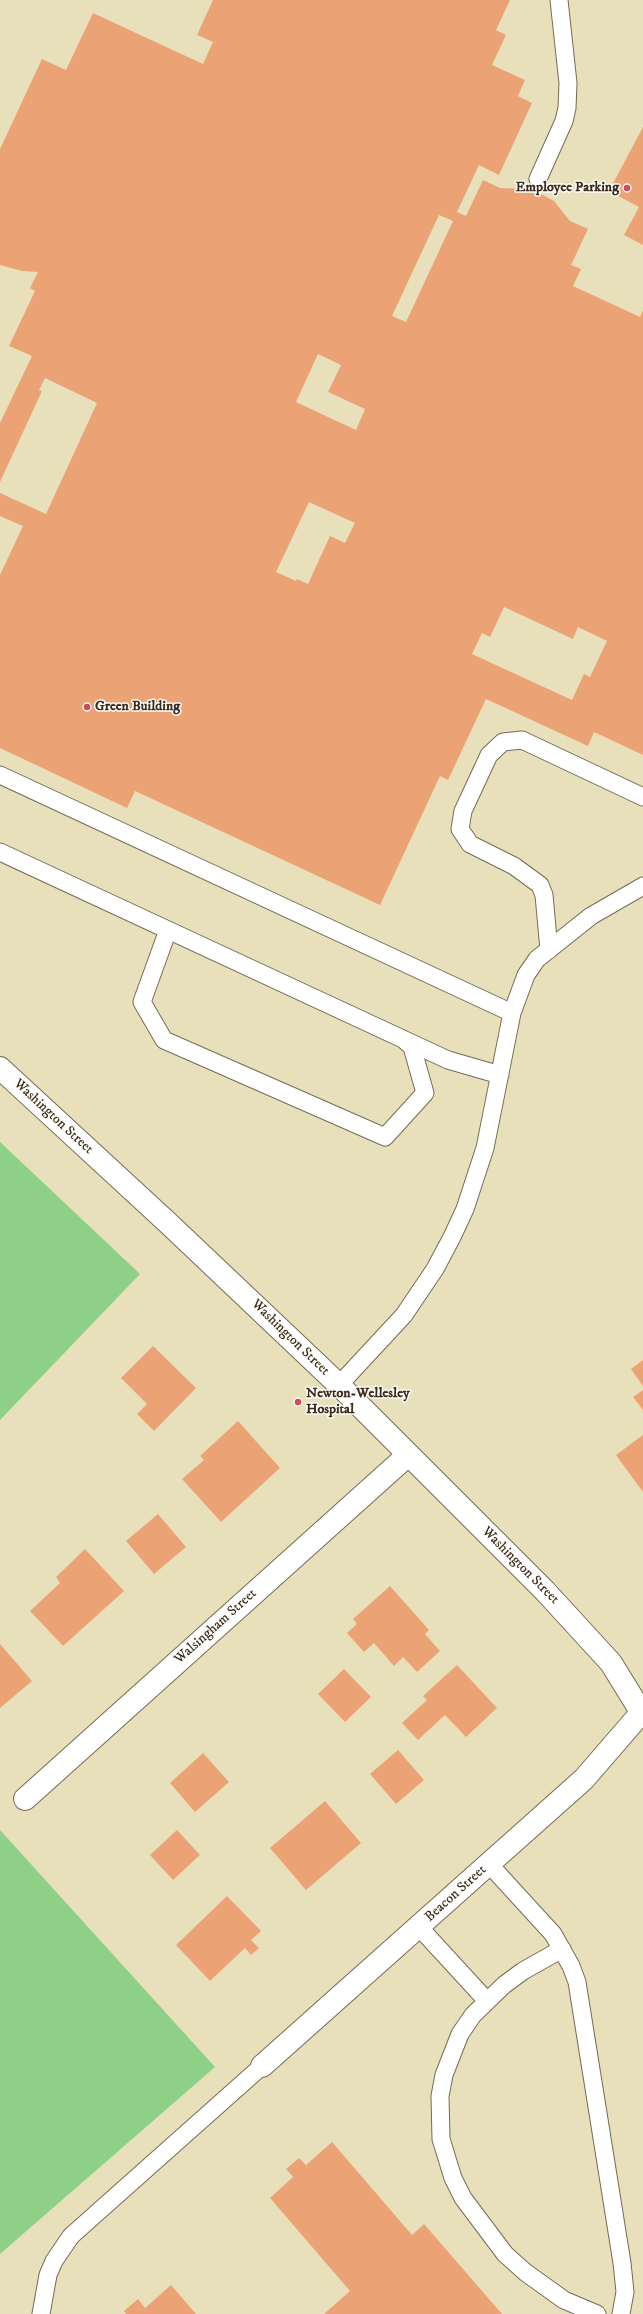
<!DOCTYPE html>
<html>
<head>
<meta charset="utf-8">
<style>
  body { margin:0 }
  canvas { display:block; background:#e8e0bb }
</style>
</head>
<body>
<canvas width="643" height="2314"></canvas>
<script>
const ctx = document.querySelector('canvas').getContext('2d');
ctx.lineJoin = 'round';
function paint(path, color) { ctx.fillStyle = color; ctx.fill(path, 'evenodd'); }
const poly = rows => new Path2D(rows.map(r => 'M' + r).join(''));
function strokePath(path, color, width, dash) { ctx.strokeStyle = color; ctx.lineWidth = width; ctx.lineCap = dash ? 'butt' : 'round'; ctx.setLineDash(dash || []); ctx.stroke(path); }
function drawText(font, color, halo, rows, align = 'center') {
  ctx.font = font + ' "IM FELL DW Pica",serif'; ctx.lineWidth = 3; ctx.setLineDash([]); ctx.textBaseline = 'middle'; ctx.strokeStyle = halo; ctx.fillStyle = color; for (const [text, x, y, turn = 0] of rows) {
    ctx.save(); ctx.translate(x, y); ctx.rotate((+turn || 0) * Math.PI / 180); ctx.textAlign = isNaN(turn) ? turn : align; if (halo) ctx.strokeText(text, 0, 0); ctx.fillText(text, 0, 0); ctx.restore();
  }
}
const green = poly([
  [0,1142,140,1274,0,1420],
  [0,1830,215,2067,0,2254]
]);
const building = poly([
  [213,0,510,0,496,30,506,35,492,65,525,80,518,96,532,103,499,175,479,165,457,212,466,216,483,180,500,188,527,189,541,194,554,201,570,221,588,229,571,265,581,269,573,286,640,317,643,310,643,755,594,732,588,746,486,699,448,780,440,776,380,905,135,791,127,808,0,748,0,575,23,526,0,516,0,493,46,514,97,403,45,378,39,390,42,391,0,482,0,423,32,356,9,346,35,291,30,288,38,272,22,271,0,265,0,149,42,59,66,70,93,13,203,64,213,42,197,35],
  [439,215,453,221,406,322,392,316],
  [318,354,341,365,328,392,365,409,356,430,296,402],
  [309,502,355,523,345,543,330,536,308,584,297,579,296,581,276,572],
  [504,607,573,639,578,627,607,641,590,677,584,674,572,700,472,654,482,633,490,637],
  [643,127,643,245,624,235,639,207,609,191],
  [153,1346,196,1388,154,1431,137,1414,147,1404,121,1378],
  [643,1360,643,1386,631,1369],
  [643,1390,643,1410,633,1397],
  [238,1421,280,1468,221,1522,182,1479,204,1460,200,1456],
  [643,1435,643,1492,616,1455],
  [158,1514,186,1547,154,1574,126,1541],
  [85,1549,124,1591,63,1646,30,1611,60,1583,56,1577],
  [390,1586,429,1630,425,1634,440,1651,417,1672,403,1657,394,1666,374,1643,364,1652,347,1633,357,1624,353,1619],
  [0,1644,32,1681,0,1708],
  [457,1665,497,1708,466,1737,445,1715,418,1740,402,1723,427,1700,423,1696],
  [344,1669,371,1697,345,1722,318,1694],
  [398,1750,424,1780,396,1804,370,1774],
  [203,1753,229,1782,195,1812,170,1783],
  [325,1801,361,1843,306,1890,270,1848],
  [177,1830,200,1855,173,1880,150,1855],
  [227,1896,261,1931,251,1940,259,1948,251,1955,245,1948,210,1981,176,1945],
  [332,2142,412,2235,424,2224,502,2314,324,2314,350,2291,270,2198,293,2177,286,2169,299,2158,306,2165],
  [171,2285,196,2314,126,2314,124,2311,138,2299,145,2308]
]);
const service = poly([
  [538,179,564,121,567,108,568,83,559,0],
  [0,775,512,1013],
  [0,852,448,1060,500,1075],
  [168,930,142,1002,164,1040,385,1137,425,1093,412,1047,403,1039],
  [549,950,544,895,540,885,514,866,470,844,460,829,463,811,489,755,503,742,522,740,643,797],
  [339,1385,404,1315,435,1269,452,1237,465,1209,485,1148,512,1013,526,975,537,959,591,916,643,886],
  [489,1864,553,1934,571,1966,577,1982,622,2263,625,2292,621,2314],
  [419,1927,487,2001],
  [562,1949,523,1971,504,1985,473,2015,460,2034,444,2075,440,2096,441,2139,453,2178,463,2198,505,2254,525,2272,564,2300,597,2314],
  [41,2314,48,2275,54,2261,71,2236,262,2066]
]);
const minor = poly([
  [25,1799,408,1455],
  [262,2066,584,1779,641,1713]
]);
const primary = poly([
  [0,1068,167,1222,339,1385,545,1591,611,1663,643,1715]
]);
const markers = [
  [627,188,4,"#d1495b"],
  [87,707,4,"#d1495b"],
  [298,1402,4,"#d1495b"]
];
const poiNames = [
  ["Employee Parking",619,188,"right"],
  ["Green Building",95,707],
  ["Newton-Wellesley",306,1394],
  ["Hospital",306,1410]
];
const streetNames = [
  ["Washington Street",53,1117,43],
  ["Washington Street",290,1338,44],
  ["Washington Street",520,1566,45],
  ["Walsingham Street",216,1627,-42],
  ["Beacon Street",456,1894,-42]
];
paint(green, '#8fd088');
paint(building, '#eba376');
strokePath(service, '#786a55', 19);
strokePath(minor, '#786a55', 24);
strokePath(primary, '#786a55', 24);
strokePath(service, '#fff', 17);
strokePath(minor, '#fff', 22);
strokePath(primary, '#fff', 22);
for (const [x, y, r, color] of markers) { const dot = new Path2D(); dot.arc(x, y, r, 0, 2 * Math.PI); ctx.fillStyle = color; ctx.fill(dot); strokePath(dot, '#fdfcf7', 1.5); }
drawText('bold 14px', '#3b2a1e', '#fdfcf7', poiNames, 'left');
drawText('14px', '#3b2a1e', '#fdfcf7', streetNames);
</script>
</body>
</html>
